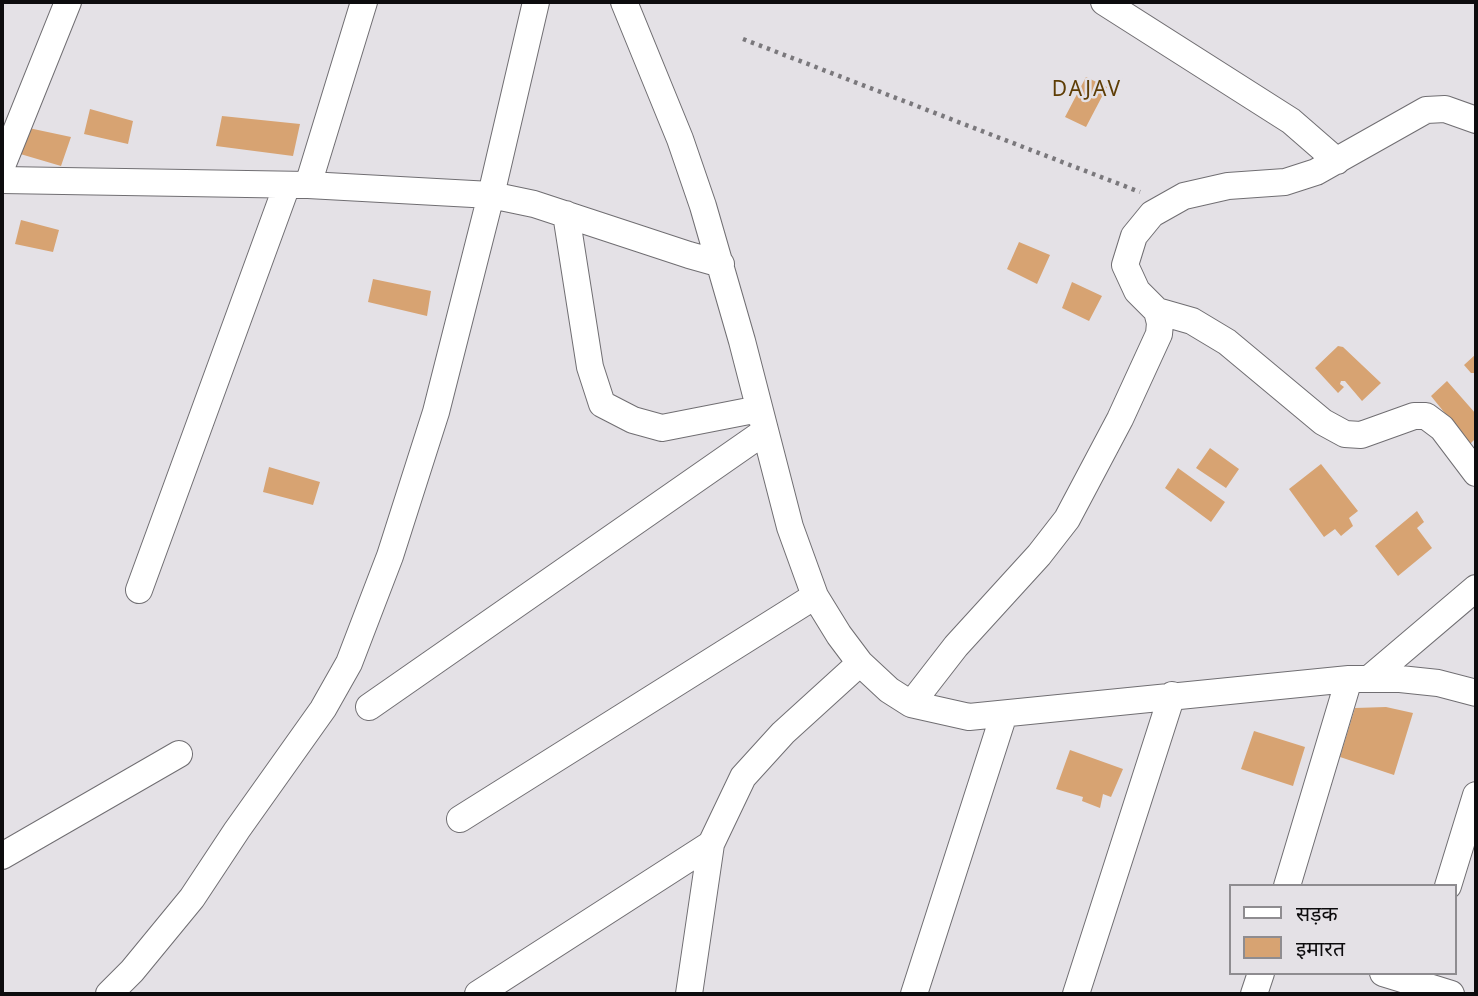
<!DOCTYPE html>
<html>
<head>
<meta charset="utf-8">
<style>
  body { margin:0 }
  #map { position:relative; width:1478px; height:996px; overflow:hidden; background:#e4e1e6; font-family:"Noto Sans","Noto Sans Devanagari",sans-serif }
  canvas { display:block }
  .frame { position:absolute; inset:0; border:4px solid #0d0c0e; pointer-events:none }
  .legend { position:absolute; left:1229px; top:884px; width:228px; height:91px; box-sizing:border-box; background:#e4e1e6; border:2px solid #8e8c90; margin:0; padding:9px 12px; list-style:none; font-size:21px; color:#0d0c0e }
  .legend li { display:flex; align-items:center; gap:14px; height:35px }
  .legend b { width:35px; border:2px solid #8e8c90 }
</style>
</head>
<body>
<div id="map">
<canvas width="1478" height="996"></canvas>
<div class="frame"></div>
<ul class="legend">
<li><b style="height:9px;background:#fff"></b>सड़क</li>
<li><b style="height:19px;background:#d7a372"></b>इमारत</li>
</ul>
</div>
<script>
const ctx = document.querySelector('canvas').getContext('2d');
ctx.lineJoin = 'round';
function paint(path, color) { ctx.fillStyle = color; ctx.fill(path, 'evenodd'); }
const poly = rows => new Path2D(rows.map(r => 'M' + r).join(''));
function strokePath(path, color, width, dash) { ctx.strokeStyle = color; ctx.lineWidth = width; ctx.lineCap = dash ? 'butt' : 'round'; ctx.setLineDash(dash || []); ctx.stroke(path); }
function drawText(font, color, halo, rows, align = 'center') {
  ctx.font = font + ' "Noto Sans",sans-serif'; ctx.lineWidth = 5; ctx.setLineDash([]); ctx.textBaseline = 'middle'; ctx.strokeStyle = halo; ctx.fillStyle = color; for (const [text, x, y, turn = 0] of rows) {
    ctx.save(); ctx.translate(x, y); ctx.rotate((+turn || 0) * Math.PI / 180); ctx.textAlign = isNaN(turn) ? turn : align; if (halo) ctx.strokeText(text, 0, 0); ctx.fillText(text, 0, 0); ctx.restore();
  }
}
const building = poly([
  [1086,77,1107,87,1086,127,1065,117],
  [90,109,133,121,128,144,84,134],
  [222,116,300,124,293,156,216,146],
  [24,127,71,137,61,166,17,153],
  [21,220,59,230,53,252,15,244],
  [1019,242,1050,255,1037,284,1007,269],
  [373,279,431,291,427,316,368,302],
  [1072,282,1102,296,1089,321,1062,308],
  [1338,346,1343,347,1381,383,1362,401,1345,381,1341,381,1340,384,1344,387,1338,393,1315,368],
  [1476,354,1476,373,1471,373,1464,365],
  [1447,381,1476,414,1476,438,1470,444,1431,396],
  [1210,448,1239,469,1226,488,1196,468],
  [1321,464,1358,511,1349,518,1353,526,1341,536,1335,529,1324,537,1289,489],
  [269,467,320,482,313,505,263,492],
  [1178,468,1225,502,1211,522,1165,488],
  [1417,511,1424,522,1417,528,1432,548,1398,576,1375,546],
  [1386,707,1413,713,1394,775,1340,757,1355,708],
  [1254,731,1305,747,1293,786,1241,769],
  [1070,750,1123,769,1111,797,1103,794,1100,808,1082,801,1083,797,1056,789]
]);
const path = poly([
  [743,39,1140,192]
]);
const street = poly([
  [624,2,680,139,703,206,742,341,790,527,815,596,839,635,860,663,889,690,911,704,969,717,1349,679,1400,679,1438,683,1476,693],
  [1104,2,1291,121,1337,161],
  [2,166,68,2],
  [2,180,308,185,491,195,534,204,689,255,721,264],
  [308,185,364,2],
  [566,214,590,367,602,404,633,420,662,428,759,409],
  [1157,311,1192,321,1227,342,1323,422,1345,434,1361,435,1414,416,1426,416,1442,428,1476,473],
  [139,590,287,185],
  [1370,678,1476,588],
  [911,704,956,646,1039,555,1067,519,1120,419,1159,334,1160,323,1157,311,1137,291,1125,265,1134,236,1152,214,1184,196,1228,186,1285,182,1316,172,1426,110,1445,109,1476,120],
  [369,707,764,432],
  [460,819,815,596],
  [2,856,179,754],
  [1287,886,1349,679],
  [1448,886,1476,795],
  [1383,973,1451,994],
  [109,994,132,971,192,898,237,830,323,709,349,663,390,556,436,412,491,195,536,2],
  [478,994,711,844],
  [689,994,711,844,743,777,783,733,860,663],
  [914,994,1004,714],
  [1076,994,1172,695],
  [1254,994,1261,973]
]);
const quarterNames = [
  ["DAJAV",1087,90]
];
paint(building, '#d7a372');
strokePath(street, '#706e72', 28);
strokePath(path, '#7a787c', 4.5, [3.5, 5]);
strokePath(street, '#fff', 26);
ctx.letterSpacing = '2px';
drawText('21px', '#5e3d05', '#e4e1e6', quarterNames);
ctx.letterSpacing = '0px';
</script>
</body>
</html>
